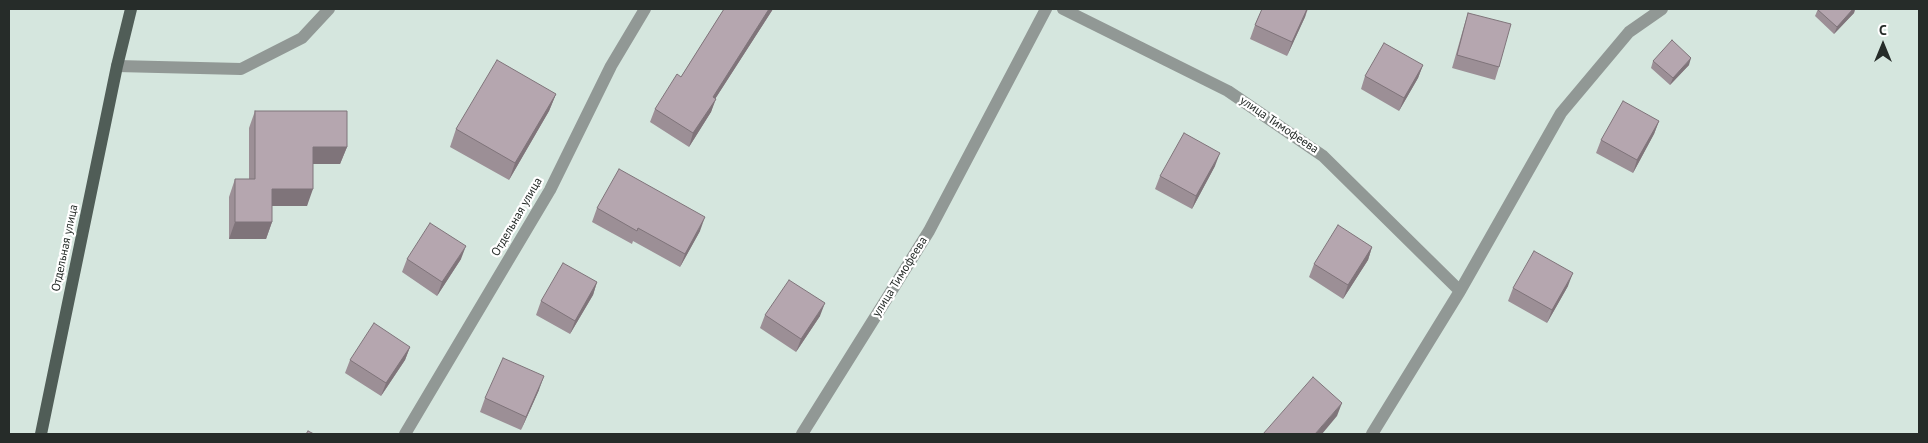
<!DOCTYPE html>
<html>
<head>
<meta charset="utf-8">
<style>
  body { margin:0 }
  #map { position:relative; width:1928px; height:443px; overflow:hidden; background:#d5e6de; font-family:"PT Sans",sans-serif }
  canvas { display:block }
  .frame { position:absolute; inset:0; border:10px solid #262c29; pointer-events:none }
  .north { position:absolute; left:1858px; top:20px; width:50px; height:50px; -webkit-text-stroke:4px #fff; paint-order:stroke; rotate:0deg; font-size:14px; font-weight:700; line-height:20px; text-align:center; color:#262c29 }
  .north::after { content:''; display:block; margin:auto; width:18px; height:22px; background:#262c29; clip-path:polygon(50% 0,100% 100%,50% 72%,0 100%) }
</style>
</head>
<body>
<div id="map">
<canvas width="1928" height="443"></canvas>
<div class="frame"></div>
<div class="north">С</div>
</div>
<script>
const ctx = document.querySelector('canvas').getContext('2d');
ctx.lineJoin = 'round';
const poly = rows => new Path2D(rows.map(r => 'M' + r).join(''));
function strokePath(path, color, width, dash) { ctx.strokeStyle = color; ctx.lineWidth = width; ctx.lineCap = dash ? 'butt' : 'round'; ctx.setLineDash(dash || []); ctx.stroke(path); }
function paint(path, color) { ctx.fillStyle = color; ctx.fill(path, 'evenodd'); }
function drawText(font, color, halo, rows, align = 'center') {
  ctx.font = font + ' "PT Sans",sans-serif'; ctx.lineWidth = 4.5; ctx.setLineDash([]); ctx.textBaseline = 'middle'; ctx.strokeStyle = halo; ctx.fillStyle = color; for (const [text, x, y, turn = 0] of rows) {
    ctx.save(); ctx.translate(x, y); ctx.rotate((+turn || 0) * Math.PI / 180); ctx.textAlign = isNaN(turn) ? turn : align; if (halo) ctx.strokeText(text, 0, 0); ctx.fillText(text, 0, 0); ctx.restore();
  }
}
const minor = poly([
  [1063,9,1228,91,1323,156,1460,291,1372,434],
  [117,66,241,69,302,38,329,9],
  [1460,291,1561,113,1629,32,1662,9],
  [405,434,550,190,611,66,645,9],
  [802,434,929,231,1046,9]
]);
const primary = poly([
  [41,434,117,66,131,9]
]);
const wall = poly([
  [724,9,773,9,715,99,711,112,689,147,650,122,655,109,681,77],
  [1262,9,1308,9,1305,17,1287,56,1250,39,1255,25],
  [1818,9,1855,9,1854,13,1834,34,1815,16],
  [1468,13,1499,67,1495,80,1452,68,1464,26],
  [1653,61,1689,65,1670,85,1651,68],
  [1423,65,1418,78,1399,111,1361,89,1365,76],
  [556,94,549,111,509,180,450,147,456,129],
  [255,111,347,147,340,164,313,164,307,206,272,206,272,222,266,239,229,239,229,197,235,179,249,179,249,128],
  [1659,121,1654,134,1633,173,1596,153,1601,140],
  [1215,166,1192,209,1155,189,1160,176],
  [597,208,700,231,680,267,633,241,632,244,592,222],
  [1372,247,1368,260,1343,299,1309,277,1314,264],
  [407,259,461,259,437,296,402,272],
  [597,282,593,295,570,334,536,315,541,301],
  [1568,286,1547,323,1508,301,1513,288],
  [765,315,820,316,796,352,760,328],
  [410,347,405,360,381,396,345,373,350,360],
  [539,390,521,430,480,412,485,398]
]);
const shadedWall = poly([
  [769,9,773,9,708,110,713,97],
  [1307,9,1305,17,1287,56,1292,42],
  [1853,9,1855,9,1854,13,1834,34,1837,27],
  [1691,58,1689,65,1670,85,1673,78],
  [1423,65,1418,78,1399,111,1404,98],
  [556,94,549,111,509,180,515,163],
  [716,99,711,112,689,147,693,133],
  [1659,121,1654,134,1633,173,1637,160],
  [313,147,347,147,340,164,306,164],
  [1220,153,1215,166,1192,209,1196,196],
  [272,189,313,189,307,206,266,206],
  [705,217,700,231,680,267,685,254],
  [235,222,272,222,266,239,229,239],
  [466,246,461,259,437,296,442,282],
  [1372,247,1368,260,1343,299,1348,285],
  [1573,273,1568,286,1547,323,1552,310],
  [597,282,593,295,570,334,575,321],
  [825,303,820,316,796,352,801,339],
  [410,347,405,360,381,396,386,383],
  [544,376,539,390,521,430,526,417],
  [1342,403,1337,416,1322,434,1315,434]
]);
const building = poly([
  [724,9,769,9,713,97,716,99,693,133,655,109,677,74,681,77,724,9],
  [1262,9,1307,9,1292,42,1255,25,1262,9],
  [1817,9,1853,9,1837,27,1817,9],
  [1468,13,1511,24,1499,67,1457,55,1468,13],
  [1672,40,1691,58,1673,78,1653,61,1672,40],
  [1384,43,1423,65,1404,98,1365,76,1384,43],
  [497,60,556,94,515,163,456,129,497,60],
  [1623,101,1659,121,1637,160,1601,140,1623,101],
  [255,111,347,111,347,147,313,147,313,189,272,189,272,222,235,222,235,179,255,179,255,111],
  [1184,133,1220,153,1196,196,1160,176,1184,133],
  [619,169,705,217,685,254,638,228,637,231,597,208,619,169],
  [430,223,466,246,442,282,407,259,430,223],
  [1338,225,1372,247,1348,285,1314,264,1338,225],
  [1534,251,1573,273,1552,310,1513,288,1534,251],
  [563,263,597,282,575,321,541,301,563,263],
  [789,280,825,303,801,339,765,315,789,280],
  [374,323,410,347,386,383,350,360,374,323],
  [503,358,544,376,526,417,485,398,503,358],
  [1313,377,1342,403,1315,434,1263,434,1313,377],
  [308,431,314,434,306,434,308,431]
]);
const streetNames = [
  ["улица Тимофеева",1279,125,34],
  ["Отдельная улица",517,217,-60],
  ["Отдельная улица",65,248,-78],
  ["улица Тимофеева",900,277,-58]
];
strokePath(minor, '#919895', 12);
strokePath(primary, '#505d57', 12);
paint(wall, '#9c8f96');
paint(shadedWall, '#7f747a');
paint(building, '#b5a6af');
strokePath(building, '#7f747a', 1);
drawText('12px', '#262c29', '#fff', streetNames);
</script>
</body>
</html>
